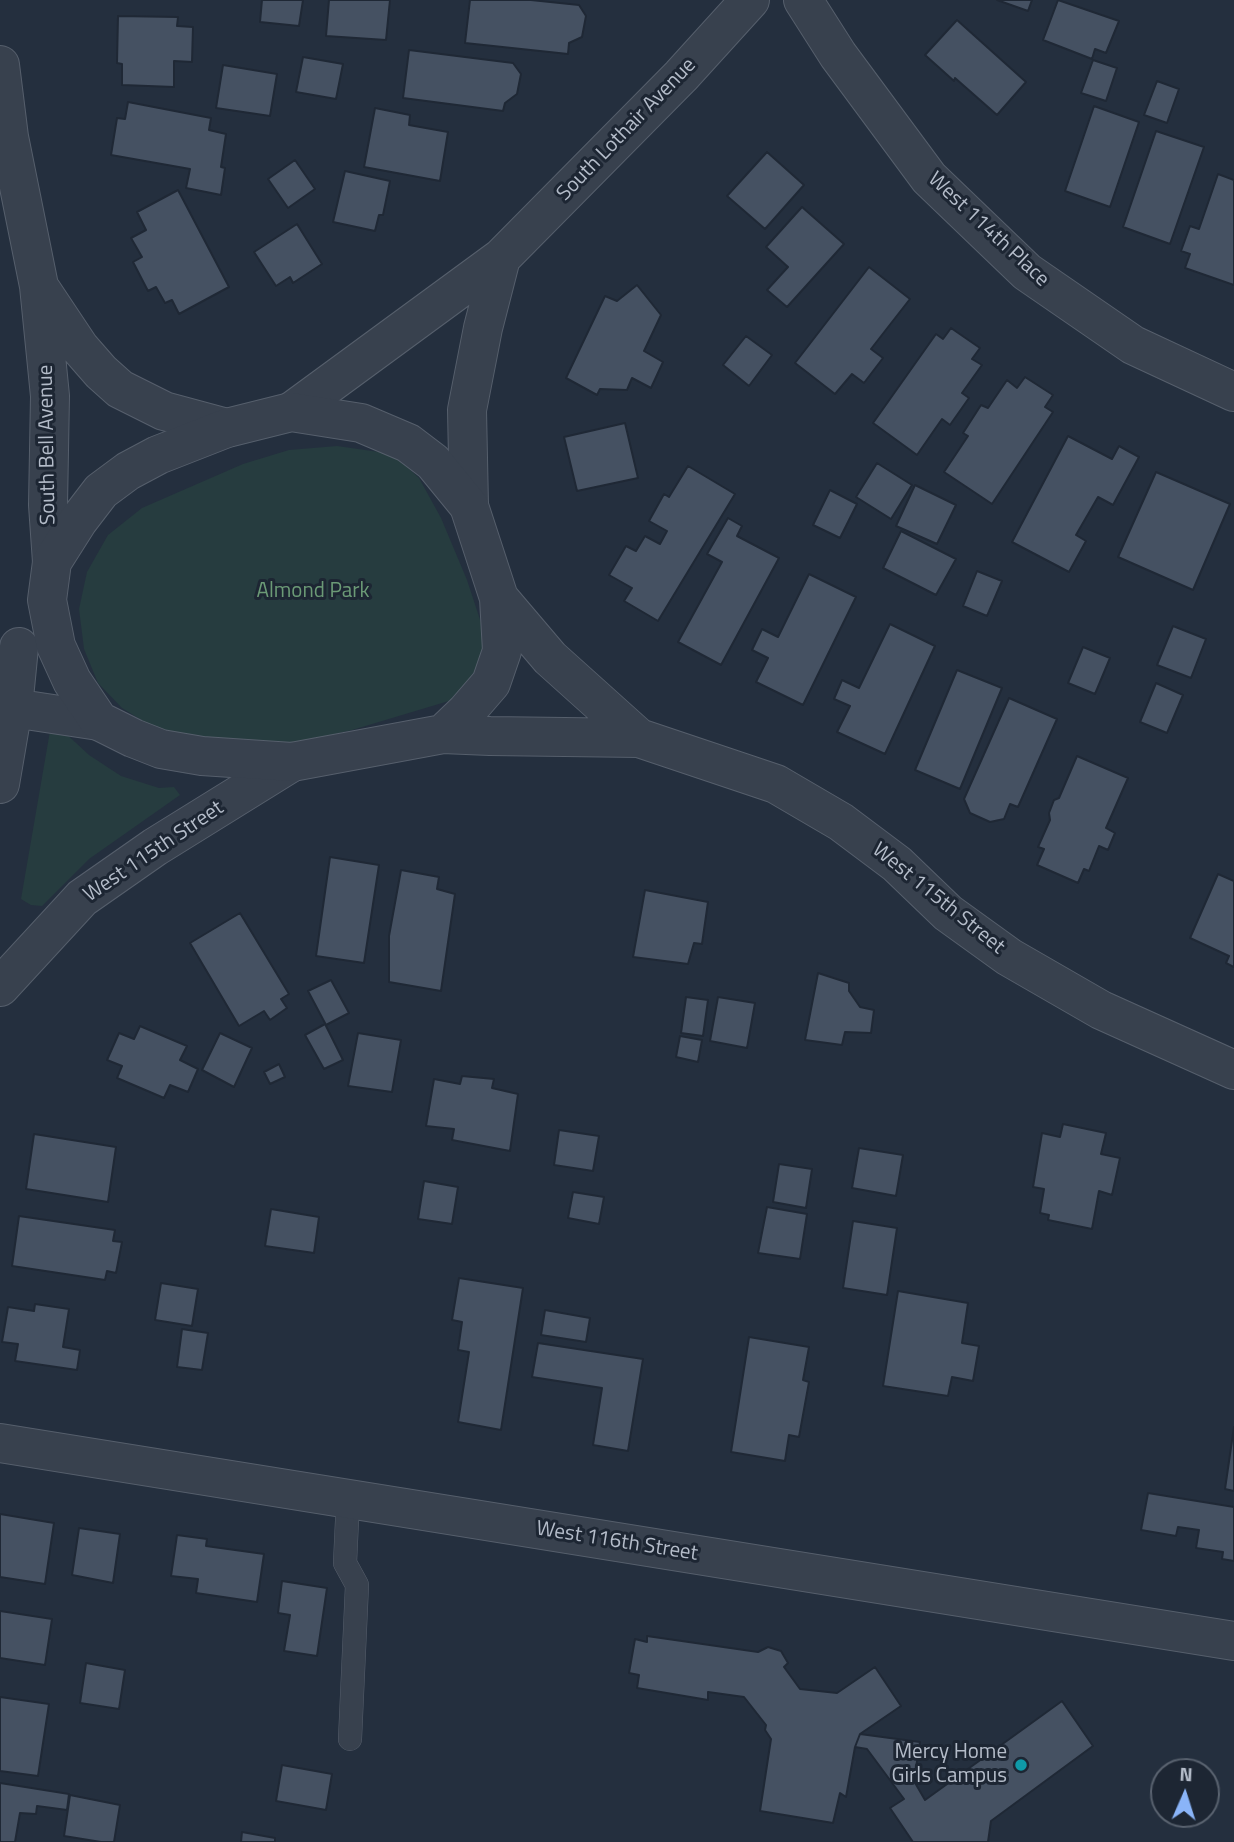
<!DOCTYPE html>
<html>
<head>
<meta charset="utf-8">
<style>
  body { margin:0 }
  #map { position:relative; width:1234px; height:1842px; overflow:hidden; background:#242f3e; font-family:"Titillium Web",sans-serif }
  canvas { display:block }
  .north { position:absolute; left:1150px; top:1758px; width:70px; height:70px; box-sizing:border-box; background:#1d2633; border:2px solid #59626f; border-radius:50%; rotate:3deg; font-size:19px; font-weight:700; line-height:28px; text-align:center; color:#b4bcc9 }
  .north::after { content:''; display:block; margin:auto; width:24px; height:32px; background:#8ab4f8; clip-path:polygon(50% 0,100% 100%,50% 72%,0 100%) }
</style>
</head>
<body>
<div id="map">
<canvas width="1234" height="1842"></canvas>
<div class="north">N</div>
</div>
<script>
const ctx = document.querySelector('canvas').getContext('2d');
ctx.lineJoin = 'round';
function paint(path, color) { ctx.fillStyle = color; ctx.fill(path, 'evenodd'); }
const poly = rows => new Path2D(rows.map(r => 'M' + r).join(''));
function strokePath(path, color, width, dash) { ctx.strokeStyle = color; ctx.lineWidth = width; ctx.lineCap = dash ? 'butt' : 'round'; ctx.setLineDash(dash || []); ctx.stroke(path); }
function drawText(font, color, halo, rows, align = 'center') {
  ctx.font = font + ' "Titillium Web",sans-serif'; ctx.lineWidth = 6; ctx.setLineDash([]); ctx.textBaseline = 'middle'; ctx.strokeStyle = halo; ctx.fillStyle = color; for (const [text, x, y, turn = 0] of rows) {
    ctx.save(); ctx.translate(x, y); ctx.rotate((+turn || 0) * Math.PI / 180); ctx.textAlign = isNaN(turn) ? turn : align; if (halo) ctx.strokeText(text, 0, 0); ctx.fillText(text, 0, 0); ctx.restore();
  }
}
const green = poly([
  [337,446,393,454,419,478,441,518,467,580,490,650,462,697,352,730,295,744,236,744,156,729,122,708,98,683,84,649,79,609,87,572,108,535,142,508,243,464,289,450],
  [62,730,89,755,121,776,159,788,174,787,180,795,89,859,42,906,31,905,21,899,50,731]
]);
const building = poly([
  [262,0,303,0,299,26,260,22,262,0],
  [329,0,390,0,386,40,326,36,329,0],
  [470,0,531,0,579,5,586,16,582,37,569,43,568,54,465,43,470,0],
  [997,0,1032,0,1028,11,997,0],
  [1058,0,1119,21,1106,53,1095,49,1092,59,1043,40,1058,0],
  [118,16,178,17,177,26,193,27,192,62,174,61,174,87,122,85,122,64,117,63,118,16],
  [957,20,1026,82,997,115,955,78,954,81,925,55,957,20],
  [409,50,513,63,521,74,517,94,505,103,503,111,403,98,409,50],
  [303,57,343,64,336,99,296,92,303,57],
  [1093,60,1117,68,1106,101,1081,93,1093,60],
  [223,65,277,74,270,116,216,108,223,65],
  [1157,81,1179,89,1167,123,1144,115,1157,81],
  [128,102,211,118,209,130,226,134,221,167,225,168,221,195,186,188,190,169,111,155,117,118,125,119,128,102],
  [1094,106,1139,122,1110,207,1065,191,1094,106],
  [375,108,410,115,409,125,448,132,440,181,364,167,375,108],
  [1156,131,1204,147,1170,244,1123,227,1156,131],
  [767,152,804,185,765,229,727,196,767,152],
  [295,160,315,189,288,208,268,179,295,160],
  [345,171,390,181,383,215,379,215,375,231,333,222,345,171],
  [1218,174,1234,180,1234,285,1185,268,1190,254,1181,251,1190,226,1199,229,1218,174],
  [178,190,229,287,179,314,172,300,165,303,156,287,148,291,133,262,142,257,131,238,146,230,137,212,178,190],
  [802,207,844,244,787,307,767,290,788,267,766,247,802,207],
  [297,224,322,264,293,283,290,277,276,286,254,252,297,224],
  [869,267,910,299,871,349,883,358,864,383,852,374,835,394,795,363,869,267],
  [637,285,661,315,644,351,663,362,651,388,632,378,627,390,600,389,597,395,566,378,605,296,617,301,637,285],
  [951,328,980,348,972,359,982,365,962,393,969,398,950,425,942,419,917,455,873,423,936,334,943,339,951,328],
  [746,336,772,355,749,386,723,365,746,336],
  [1025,377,1053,395,1045,407,1053,412,992,504,944,472,968,436,963,433,981,405,988,408,1007,380,1017,388,1025,377],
  [625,423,638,478,577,491,564,437,625,423],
  [1068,436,1112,459,1119,446,1139,457,1113,505,1098,497,1076,535,1086,541,1069,572,1012,542,1068,436],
  [877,463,912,485,891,519,856,497,877,463],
  [688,466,735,494,658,621,624,601,632,588,609,575,626,546,636,551,645,536,660,544,667,531,649,521,664,494,669,497,688,466],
  [1156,472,1230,504,1193,590,1118,557,1156,472],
  [915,485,956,505,937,544,896,526,915,485],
  [830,490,857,504,840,538,813,525,830,490],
  [728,518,742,526,737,536,779,558,721,665,678,642,722,562,707,554,728,518],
  [901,531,956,559,936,595,883,568,901,531],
  [977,571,1002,581,987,616,963,606,977,571],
  [809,574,856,597,803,705,756,682,768,658,752,650,762,629,778,637,809,574],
  [890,624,935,646,885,754,837,732,850,706,834,699,842,680,859,688,890,624],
  [1173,626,1206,639,1191,678,1157,665,1173,626],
  [1083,647,1110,658,1095,694,1068,683,1083,647],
  [957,670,1002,688,960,789,915,770,957,670],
  [1156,683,1183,695,1167,733,1140,722,1156,683],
  [1009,698,1057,719,1018,807,1010,804,1004,819,990,822,970,813,964,799,1009,698],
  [1077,756,1128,778,1106,828,1115,833,1108,850,1099,846,1089,871,1084,869,1078,883,1037,865,1044,849,1038,847,1050,820,1049,813,1054,800,1059,798,1077,756],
  [330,857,379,865,364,963,316,956,330,857],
  [401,870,439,877,437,889,455,894,441,991,389,982,389,936,401,870],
  [1218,874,1234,881,1234,967,1226,963,1229,956,1190,938,1218,874],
  [645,890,708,902,702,944,694,943,688,964,633,957,645,890],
  [240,913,289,994,281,999,287,1008,270,1020,264,1011,239,1026,190,943,240,913],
  [818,973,849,983,849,991,860,1007,874,1010,871,1033,845,1032,842,1045,805,1040,818,973],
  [331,980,349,1013,326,1025,308,991,331,980],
  [686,997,708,1000,703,1036,681,1033,686,997],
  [718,997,755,1003,747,1048,710,1041,718,997],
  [325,1024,343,1060,324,1069,305,1035,325,1024],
  [140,1026,187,1046,180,1060,198,1069,188,1092,170,1085,164,1098,117,1078,122,1066,107,1060,119,1033,134,1039,140,1026],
  [220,1033,252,1048,234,1087,202,1070,220,1033],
  [358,1033,401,1040,392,1092,348,1086,358,1033],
  [680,1036,702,1040,698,1062,676,1057,680,1036],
  [279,1064,285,1077,270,1084,264,1072,279,1064],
  [462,1076,494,1079,492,1088,518,1094,510,1151,452,1140,454,1129,426,1126,434,1079,460,1084,462,1076],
  [1063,1124,1106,1133,1101,1154,1120,1158,1112,1195,1099,1191,1092,1229,1048,1220,1049,1215,1040,1213,1044,1189,1033,1187,1042,1133,1060,1137,1063,1124],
  [559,1130,599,1136,593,1171,554,1165,559,1130],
  [34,1134,116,1147,108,1202,26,1189,34,1134],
  [859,1148,903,1155,896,1196,852,1188,859,1148],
  [779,1164,812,1169,806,1208,773,1202,779,1164],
  [424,1181,458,1187,452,1224,418,1219,424,1181],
  [573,1192,604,1197,599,1224,568,1218,573,1192],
  [767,1207,807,1214,800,1259,758,1253,767,1207],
  [271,1209,319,1217,314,1253,265,1246,271,1209],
  [19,1216,115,1230,113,1241,122,1242,116,1273,107,1271,105,1280,12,1266,19,1216],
  [853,1221,897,1228,887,1295,843,1288,853,1221],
  [459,1278,523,1288,501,1430,458,1422,469,1352,458,1350,462,1322,452,1320,459,1278],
  [161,1283,198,1289,192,1326,155,1320,161,1283],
  [898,1291,968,1303,962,1343,979,1346,973,1381,952,1377,948,1396,883,1386,898,1291],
  [35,1304,69,1309,63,1347,80,1350,77,1370,15,1361,18,1344,2,1342,8,1307,34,1311,35,1304],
  [545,1310,590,1318,586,1342,541,1335,545,1310],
  [182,1329,208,1333,202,1370,177,1367,182,1329],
  [749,1337,809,1347,803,1380,809,1382,799,1437,789,1435,785,1461,731,1452,749,1337],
  [538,1343,643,1359,628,1451,593,1445,602,1388,532,1377,538,1343],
  [1234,1427,1234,1491,1225,1489,1234,1427],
  [1148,1493,1234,1507,1234,1561,1222,1559,1223,1552,1196,1548,1199,1530,1178,1527,1176,1536,1141,1530,1148,1493],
  [0,1514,54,1523,45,1584,0,1577,0,1514],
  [79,1528,120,1534,113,1583,72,1575,79,1528],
  [177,1535,207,1539,206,1546,264,1554,257,1602,196,1593,198,1579,171,1576,177,1535],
  [282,1581,327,1588,317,1656,284,1651,290,1615,278,1613,282,1581],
  [0,1611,52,1619,45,1665,0,1658,0,1611],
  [647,1636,758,1652,768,1647,781,1651,788,1663,784,1667,800,1689,837,1693,875,1667,901,1706,860,1734,855,1747,846,1797,840,1793,833,1823,760,1811,771,1739,765,1730,766,1725,744,1697,708,1692,708,1700,637,1688,639,1675,629,1673,635,1639,647,1642,647,1636],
  [86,1663,125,1670,119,1709,80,1703,86,1663],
  [0,1697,49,1704,38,1776,0,1771,0,1697],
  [1062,1701,1093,1746,991,1821,988,1842,913,1842,890,1808,904,1799,867,1749,855,1747,860,1734,920,1742,914,1781,925,1800,1062,1701],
  [282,1765,332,1774,326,1810,276,1801,282,1765],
  [0,1783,69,1794,67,1810,37,1806,36,1814,20,1813,15,1842,0,1842,0,1783],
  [70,1795,120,1805,114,1842,101,1842,64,1836,70,1795],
  [242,1832,275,1838,275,1842,241,1842,242,1832]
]);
const service = poly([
  [348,1499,345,1563,357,1585,350,1739]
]);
const minor = poly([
  [803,0,838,55,929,178,1027,272,1133,345,1234,392],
  [0,65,9,137,39,286,50,396,48,505,52,562],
  [42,291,80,348,101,372,120,389,164,411,227,428],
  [291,412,501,258,681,76,750,0],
  [469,506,467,410,483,328,501,258],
  [0,708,13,708,99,721],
  [0,784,13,708,19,647],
  [0,987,82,898,155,847,292,762],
  [0,1443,1234,1641]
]);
const tertiary = poly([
  [291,412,361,423,408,443,433,462,469,506,499,598,502,651,491,683,466,712,443,734,292,762,202,756,161,749,133,738,99,721,72,681,56,646,47,600,52,562,78,521,101,491,128,471,158,455,227,428,291,412],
  [499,598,550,658,639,738],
  [443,734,490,736,639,738,776,784,841,822,897,864,948,913,1009,957,1101,1010,1234,1070]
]);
const markers = [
  [1021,1765,7,"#0f9aa8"]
];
const streetNames = [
  ["South Lothair Avenue",627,130,-46],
  ["West 114th Place",988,230,43],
  ["South Bell Avenue",48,445,-91],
  ["West 115th Street",154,852,-34],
  ["West 115th Street",938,899,39],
  ["West 116th Street",617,1542,9]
];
const parkNames = [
  ["Almond Park",313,592]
];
const poiNames = [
  ["Mercy Home",1007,1753],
  ["Girls Campus",1007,1777]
];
paint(green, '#263c3f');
paint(building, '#455162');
strokePath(building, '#1f2835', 2);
strokePath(service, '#565f6c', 24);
strokePath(minor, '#565f6c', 40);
strokePath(tertiary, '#565f6c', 40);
strokePath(service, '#38414e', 23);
strokePath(minor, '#38414e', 38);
strokePath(tertiary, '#38414e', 38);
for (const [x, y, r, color] of markers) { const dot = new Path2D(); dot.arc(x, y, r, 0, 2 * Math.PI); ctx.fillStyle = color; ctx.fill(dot); strokePath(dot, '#1d2633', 2.5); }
drawText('21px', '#b4bcc9', '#1d2633', streetNames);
drawText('21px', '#6b9a76', '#1d2633', parkNames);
drawText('21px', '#b4bcc9', '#1d2633', poiNames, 'right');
</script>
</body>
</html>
